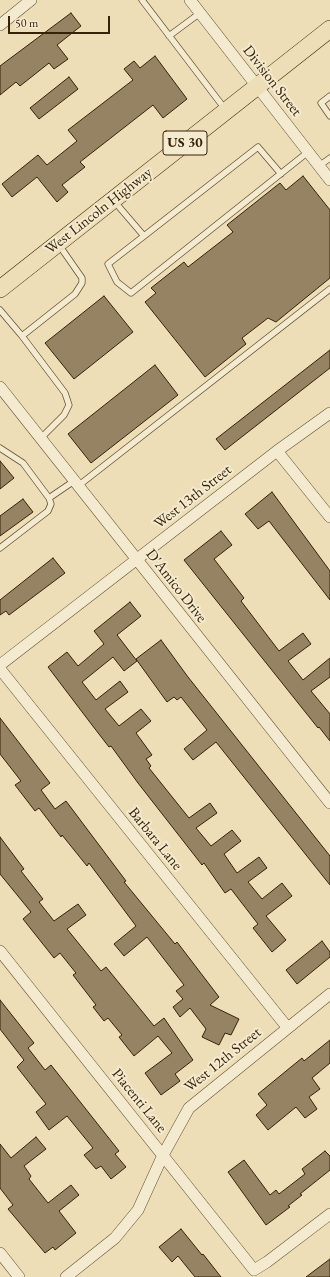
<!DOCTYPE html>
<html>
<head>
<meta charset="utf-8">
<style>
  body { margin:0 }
  #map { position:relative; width:330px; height:1277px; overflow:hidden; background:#eddeb7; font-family:"EB Garamond",serif }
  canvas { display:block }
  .scale { position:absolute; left:8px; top:16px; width:102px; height:18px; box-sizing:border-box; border:2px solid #372107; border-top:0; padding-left:5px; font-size:12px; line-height:14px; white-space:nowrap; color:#372107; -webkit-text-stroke:3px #f3ead0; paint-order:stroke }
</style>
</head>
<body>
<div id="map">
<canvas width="330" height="1277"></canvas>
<div class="scale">50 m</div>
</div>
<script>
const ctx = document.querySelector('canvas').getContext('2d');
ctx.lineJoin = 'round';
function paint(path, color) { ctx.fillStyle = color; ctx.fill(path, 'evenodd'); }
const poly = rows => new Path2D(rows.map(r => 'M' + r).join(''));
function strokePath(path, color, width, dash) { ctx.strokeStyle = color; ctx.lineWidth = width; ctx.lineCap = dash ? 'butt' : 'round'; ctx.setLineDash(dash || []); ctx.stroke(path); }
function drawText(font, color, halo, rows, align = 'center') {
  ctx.font = font + ' "EB Garamond",serif'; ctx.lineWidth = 4; ctx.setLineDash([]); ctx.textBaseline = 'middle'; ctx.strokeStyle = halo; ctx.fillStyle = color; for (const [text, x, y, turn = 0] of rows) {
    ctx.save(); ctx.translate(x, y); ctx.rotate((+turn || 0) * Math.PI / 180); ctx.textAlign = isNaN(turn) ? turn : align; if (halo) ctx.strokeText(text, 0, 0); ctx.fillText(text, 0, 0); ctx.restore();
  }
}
const building = poly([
  [71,13,81,26,57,45,68,59,54,69,49,63,20,86,16,82,0,95,0,66,71,13],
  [155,56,187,99,163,118,153,105,80,162,85,167,62,185,68,192,57,202,37,177,12,197,2,184,38,155,47,165,77,141,68,130,133,80,124,69,134,61,140,68,155,56],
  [69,77,78,89,39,119,30,108,69,77],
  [303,176,330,210,330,278,276,322,268,318,242,338,246,344,205,377,145,302,156,293,151,288,184,262,188,267,233,232,227,225,280,183,286,190,303,176],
  [104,296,133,332,74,379,45,343,104,296],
  [330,350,330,368,225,450,216,439,330,350],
  [155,365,178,395,91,463,68,434,155,365],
  [0,461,14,478,0,489,0,461],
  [272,492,330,571,330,600,269,521,258,529,245,514,272,492],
  [23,499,33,512,0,536,0,516,23,499],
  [221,531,232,545,214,559,244,598,241,601,279,651,303,633,311,644,288,661,303,680,330,658,330,677,311,691,330,714,330,741,319,727,318,728,184,560,221,531],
  [53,558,65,573,9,615,6,611,0,615,0,600,53,558],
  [130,602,141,616,117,635,137,661,124,671,113,657,82,682,96,700,120,681,128,692,105,709,119,726,141,709,151,721,136,733,152,755,146,759,151,766,149,768,189,818,210,803,217,813,196,828,211,846,232,830,241,841,224,854,237,873,259,857,267,868,248,882,262,899,282,883,292,896,266,916,286,940,272,952,253,928,258,924,231,889,225,893,204,863,202,865,138,783,111,746,109,747,92,725,48,667,67,652,78,666,104,644,94,631,130,602],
  [161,640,188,677,330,856,330,885,216,742,193,760,184,749,207,730,181,697,177,700,174,697,167,702,136,659,161,640],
  [0,718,50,783,41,790,55,809,66,801,126,881,124,882,175,944,177,942,219,997,210,1005,239,1019,231,1035,225,1033,219,1045,202,1037,206,1029,190,1008,180,1017,173,1007,183,999,176,991,184,985,147,937,124,956,114,944,136,926,89,863,87,866,62,835,61,837,39,808,35,811,15,785,21,781,0,754,0,718],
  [0,837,24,869,21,871,43,899,39,902,54,921,78,904,86,915,67,929,101,971,106,967,154,1026,164,1018,193,1060,175,1074,180,1081,161,1095,145,1073,172,1053,158,1036,134,1056,119,1037,122,1035,108,1018,104,1021,93,1007,96,1005,73,975,76,973,60,953,54,958,23,919,31,912,0,874,0,837],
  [322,941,330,952,330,957,297,984,286,970,322,941],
  [0,1000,34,1043,28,1048,45,1070,51,1065,119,1151,115,1154,126,1167,111,1179,101,1166,96,1169,84,1155,93,1148,67,1116,49,1130,36,1112,46,1104,17,1067,24,1060,0,1029,0,1000],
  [330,1040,330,1063,312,1078,320,1089,309,1097,317,1109,305,1118,296,1107,268,1130,256,1115,267,1105,258,1094,302,1058,304,1061,330,1040],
  [36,1137,46,1149,24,1166,31,1176,29,1179,48,1203,71,1185,79,1195,59,1211,76,1233,55,1250,53,1247,45,1253,8,1209,13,1205,0,1188,0,1144,11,1158,36,1137],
  [325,1151,330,1156,330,1170,300,1194,302,1195,288,1206,290,1207,266,1225,228,1172,244,1160,270,1195,276,1190,279,1194,305,1174,302,1169,325,1151],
  [181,1229,202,1255,203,1254,221,1277,195,1277,178,1256,172,1262,159,1247,181,1229],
  [330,1259,330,1277,306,1277,330,1259]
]);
const lane = poly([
  [142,0,225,109],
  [169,36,200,13],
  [330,96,321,103,330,116],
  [319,166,330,158],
  [114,201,144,236,108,264,117,282,131,293,308,152],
  [144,236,258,147,281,174],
  [0,310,22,336,75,294,82,283,82,278,59,245],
  [22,336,65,393,69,405,64,415,41,438],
  [0,448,23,463,49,498,51,504,48,511,0,548],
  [78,486,330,289],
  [49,498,74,481]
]);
const street = poly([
  [190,0,330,180],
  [0,25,31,0],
  [0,387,330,803],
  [277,451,330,517],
  [0,665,277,451,330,413],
  [0,669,287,1027],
  [0,951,254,1270,267,1262,330,1214],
  [0,1253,19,1277],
  [66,1277,115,1238,138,1210,163,1155,189,1108,330,994]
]);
const primary = poly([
  [0,289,330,29]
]);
const shields = [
  [185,143,44]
];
const shieldNames = [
  ["US 30",185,143]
];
const streetNames = [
  ["Division Street",272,81,52],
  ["West Lincoln Highway",99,211,-38],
  ["West 13th Street",193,497,-38],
  ["D'Amico Drive",176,586,52],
  ["Barbara Lane",155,839,51],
  ["West 12th Street",223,1060,-39],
  ["Piacenti Lane",139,1101,51]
];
paint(building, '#968363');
strokePath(building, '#372107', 1);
strokePath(lane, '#645033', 7);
strokePath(street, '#645033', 12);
strokePath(primary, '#372107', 18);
strokePath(lane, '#f3ead0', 5.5);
strokePath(street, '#f3ead0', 11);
strokePath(primary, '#eddeb7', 17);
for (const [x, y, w] of shields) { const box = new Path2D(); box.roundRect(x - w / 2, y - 12, w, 24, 3); ctx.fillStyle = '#f3ead0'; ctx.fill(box); strokePath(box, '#372107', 1); }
drawText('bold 14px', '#372107', null, shieldNames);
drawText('15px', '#372107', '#f3ead0', streetNames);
</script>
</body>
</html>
